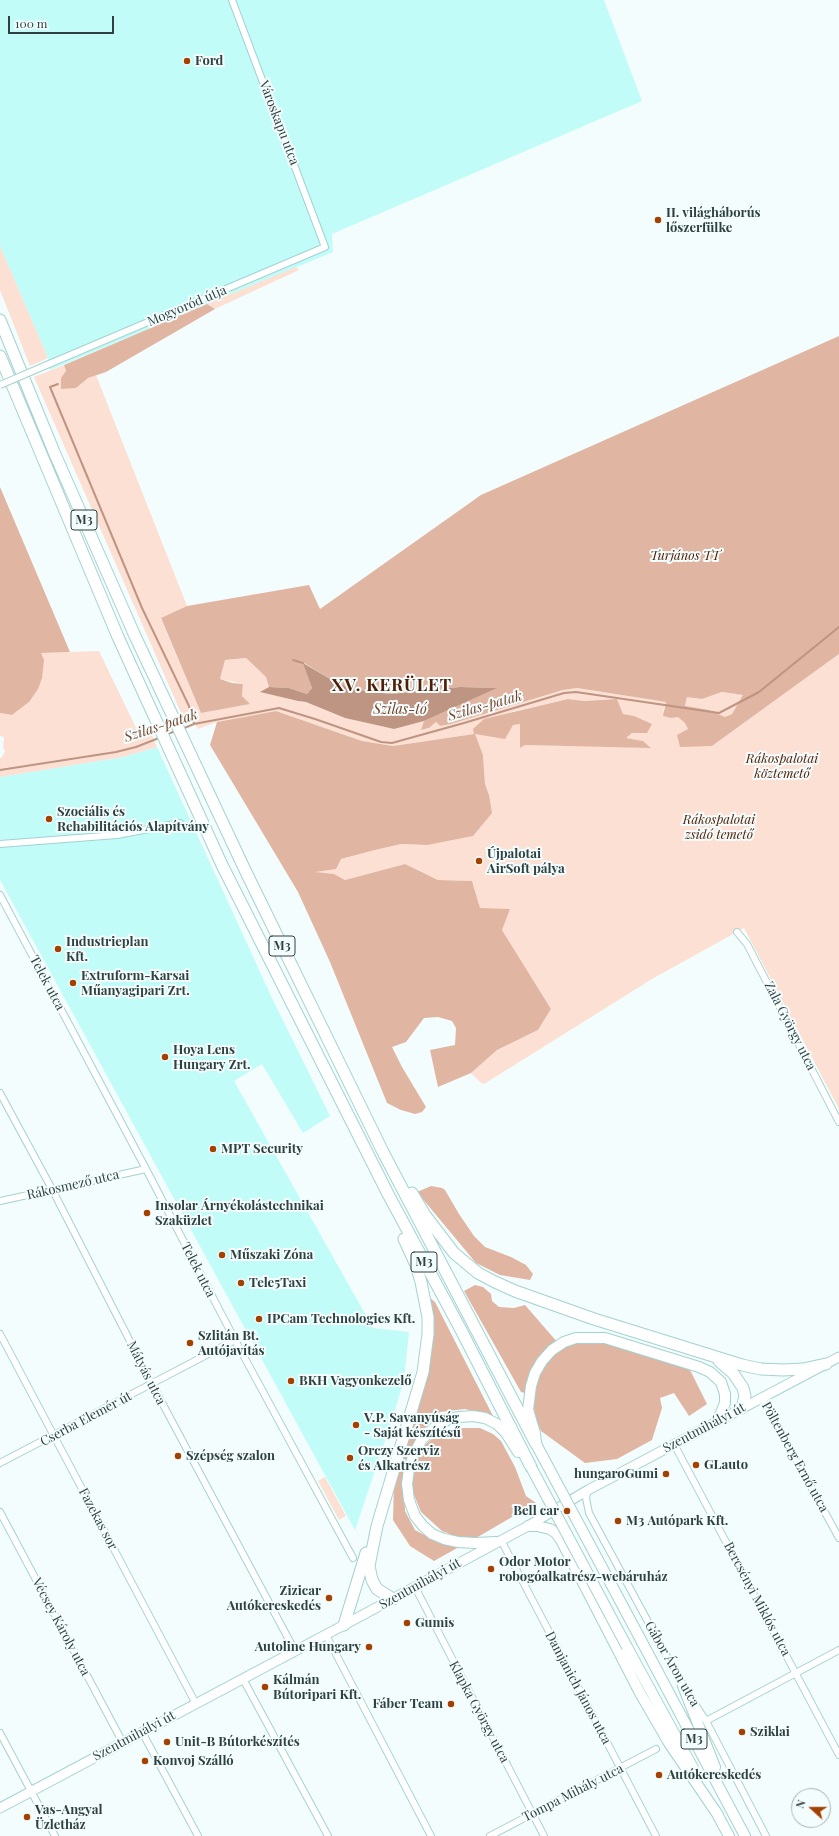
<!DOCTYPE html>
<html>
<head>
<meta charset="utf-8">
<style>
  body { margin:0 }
  #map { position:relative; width:839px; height:1836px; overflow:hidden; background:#f4fdfd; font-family:"Playfair Display",serif }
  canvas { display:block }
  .north { position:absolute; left:791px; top:1788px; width:40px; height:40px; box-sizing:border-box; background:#f4fdfd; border:1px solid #a5b2b1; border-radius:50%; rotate:291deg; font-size:11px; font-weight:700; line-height:16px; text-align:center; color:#2e4140 }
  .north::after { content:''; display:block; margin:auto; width:14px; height:18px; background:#a34102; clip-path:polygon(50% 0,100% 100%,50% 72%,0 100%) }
  .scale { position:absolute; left:8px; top:16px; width:106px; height:18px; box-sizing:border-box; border:2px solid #2e4140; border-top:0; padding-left:5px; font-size:12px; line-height:14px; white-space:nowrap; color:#2e4140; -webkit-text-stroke:3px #f4fdfd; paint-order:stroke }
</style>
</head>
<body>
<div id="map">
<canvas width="839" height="1836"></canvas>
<div class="north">N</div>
<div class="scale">100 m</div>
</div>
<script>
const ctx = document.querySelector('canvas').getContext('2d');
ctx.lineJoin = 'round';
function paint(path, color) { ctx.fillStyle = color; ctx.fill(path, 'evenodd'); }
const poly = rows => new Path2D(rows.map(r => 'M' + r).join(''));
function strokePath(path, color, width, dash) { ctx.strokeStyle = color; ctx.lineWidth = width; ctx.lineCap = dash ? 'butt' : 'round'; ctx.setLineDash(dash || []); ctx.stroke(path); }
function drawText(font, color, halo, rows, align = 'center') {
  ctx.font = font + ' "Playfair Display",serif'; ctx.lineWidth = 4; ctx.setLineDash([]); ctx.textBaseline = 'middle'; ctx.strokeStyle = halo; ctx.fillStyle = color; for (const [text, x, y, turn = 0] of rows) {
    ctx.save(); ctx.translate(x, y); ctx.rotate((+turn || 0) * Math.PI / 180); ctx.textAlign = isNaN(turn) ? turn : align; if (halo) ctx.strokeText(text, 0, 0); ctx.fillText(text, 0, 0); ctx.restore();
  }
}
const built = poly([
  [0,0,604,0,642,101,332,234,333,252,50,370,48,358,0,246],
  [157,747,272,998,330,1116,303,1133,262,1064,234,1081,373,1328,409,1332,404,1380,391,1423,355,1530,0,880,0,777,123,757]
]);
const green = poly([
  [0,246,48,358,30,366,0,290],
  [296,267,299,270,215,309,207,304],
  [64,365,66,371,76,388,88,378,96,375,187,606,161,619,201,713,249,704,242,696,243,684,220,679,225,660,246,658,266,677,269,687,261,692,298,701,306,702,345,718,394,729,424,721,421,730,429,728,436,722,440,726,451,724,563,690,577,688,666,702,663,711,671,718,678,717,685,723,688,729,712,746,839,654,839,1109,744,928,652,979,484,1084,480,1082,471,1073,497,1050,538,1030,551,1009,502,930,480,908,472,881,438,880,405,864,345,880,333,874,313,873,341,859,375,850,401,844,427,845,489,795,485,784,483,755,474,734,393,746,362,741,276,711,217,722,198,729,190,717,184,720,34,377],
  [568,699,584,701,617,699,623,714,634,716,647,733,632,733,625,738,643,741,650,747,525,745,520,748,520,724,513,725,511,712],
  [99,651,139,734,150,730,157,747,123,757,0,777,0,758,2,757,5,751,3,747,4,737,0,736,0,713,12,715,29,702,40,653],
  [722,692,744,695,732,714,725,717,709,710,685,707,687,696,702,699],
  [325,1477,346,1516,339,1520,318,1481]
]);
const forest = poly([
  [207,304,215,309,106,372,88,378,76,388,61,389,61,378,66,371,64,365],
  [839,336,839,654,712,746,680,747,677,735,688,729,685,723,678,717,671,718,663,716,666,702,577,688,563,690,451,724,440,726,436,722,429,728,421,730,424,721,496,688,460,687,390,694,352,689,332,680,304,663,312,688,307,694,289,688,269,687,266,677,246,658,225,660,220,679,232,683,243,684,242,696,250,704,201,713,161,618,187,606,309,585,320,609,481,495],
  [722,692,743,695,732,714,725,717,709,710,685,706,687,697,702,699],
  [0,487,70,652,41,653,44,660,42,678,38,689,29,702,12,715,0,713],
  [568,699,584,701,617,699,623,714,634,716,652,724,647,733,632,733,626,738,643,741,651,748,525,745,520,748,520,724,513,725,505,739,475,734,483,755,485,784,489,795,492,813,473,836,427,845,401,844,375,850,341,859,336,869,315,872,334,874,345,880,405,864,438,880,472,881,480,908,510,909,502,930,551,1009,538,1030,497,1050,471,1073,438,1087,430,1050,455,1045,456,1028,452,1021,438,1017,424,1018,406,1042,392,1047,402,1067,426,1107,422,1112,415,1114,401,1110,387,1103,330,962,298,892,210,745,217,722,276,711,362,741,393,746,474,734,473,729,484,719],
  [431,1186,442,1188,445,1190,459,1214,474,1236,485,1247,511,1257,526,1265,533,1274,530,1280,500,1275,476,1263,417,1192],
  [475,1285,483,1287,491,1294,492,1301,499,1307,514,1308,525,1305,558,1343,532,1368,527,1381,525,1393,521,1392,464,1291],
  [429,1297,435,1302,493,1416,465,1409,440,1412,421,1432,408,1454,404,1482,405,1511,415,1530,439,1543,459,1547,434,1561,410,1546,393,1520,394,1483,417,1415,432,1339],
  [578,1341,601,1341,688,1366,707,1404,689,1416,674,1393,660,1398,662,1408,652,1440,617,1459,585,1463,541,1431,537,1422,533,1404,534,1387,540,1369,557,1351],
  [458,1428,480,1428,493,1434,501,1441,515,1467,526,1496,536,1503,476,1538,457,1537,442,1531,421,1512,412,1490,411,1476,422,1448,438,1433]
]);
const water = poly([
  [303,663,332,680,352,689,390,694,460,687,497,688,424,721,394,729,345,718,306,702,298,701,260,692,269,687,289,688,307,694,312,688]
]);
const stream = poly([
  [58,384,50,387,142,608,189,706,194,724],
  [293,660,303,663],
  [182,729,194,724,279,708,315,719,381,742,392,743,464,723,564,693,576,692,719,713,759,692,839,627],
  [167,734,176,731],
  [0,770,116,752,136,747,159,738]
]);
const minor = poly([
  [49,364,325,247,232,0],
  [0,844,117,835,180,823],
  [0,895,146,1169,235,1340,353,1558],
  [737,932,747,944,839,1122],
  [0,1093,53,1191,152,1384,295,1651],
  [0,1201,146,1169],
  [0,1334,196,1704],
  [762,1397,839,1538],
  [674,1444,839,1755],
  [0,1463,235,1340],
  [588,1490,586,1498,589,1513,684,1688],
  [0,1512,123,1743],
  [501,1540,656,1836],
  [415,1587,544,1836],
  [326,1635,431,1836],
  [243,1679,328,1836],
  [693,1701,706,1721,766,1836],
  [706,1721,839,1650],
  [142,1732,198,1836],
  [0,1733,55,1836],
  [490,1836,656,1749]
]);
const secondary = poly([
  [0,1808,344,1625,528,1526,588,1490,839,1357]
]);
const primary = poly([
  [544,1459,536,1444,535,1433,528,1410,531,1386,535,1373,542,1361,552,1350,564,1342,576,1338,605,1338,699,1367,710,1372,721,1382,725,1394,725,1403,718,1420],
  [528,1526,537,1526,550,1529,556,1533,561,1540,640,1693,669,1743,718,1815],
  [497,1542,475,1543,458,1542,444,1539,432,1534,423,1526,415,1516,409,1500,407,1484,409,1469,414,1454,422,1439,435,1427,449,1419,459,1417,473,1416,485,1418,497,1424,506,1433,518,1452],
  [642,1642,745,1836],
  [627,1647,693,1768],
  [683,1686,715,1767],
  [715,1810,729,1836]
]);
const motorway = poly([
  [0,320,54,452,135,636,245,870,383,1152,536,1444],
  [0,356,118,637,222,865,388,1194,461,1330,531,1467],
  [412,1193,425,1215,454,1253,478,1273,495,1282,515,1291,594,1319,742,1365,761,1369,783,1370,803,1369,826,1364],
  [719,1361,733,1373,743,1388,745,1396,742,1408],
  [393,1599,377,1589,372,1580,369,1566,377,1526,423,1372,428,1334,428,1317,421,1282,416,1265,404,1239],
  [344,1625,366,1553]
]);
const minorBridge = poly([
  [0,385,49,364]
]);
const primaryBridge = poly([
  [544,1459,642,1642],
  [531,1467,627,1647]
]);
const markers = [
  [187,61,4,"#a34102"],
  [658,220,4,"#a34102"],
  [49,819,4,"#a34102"],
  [479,861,4,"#a34102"],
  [58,949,4,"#a34102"],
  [73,983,4,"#a34102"],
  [165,1057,4,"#a34102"],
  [213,1149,4,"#a34102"],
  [147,1213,4,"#a34102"],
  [222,1255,4,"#a34102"],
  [241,1283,4,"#a34102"],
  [259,1319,4,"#a34102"],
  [190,1343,4,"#a34102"],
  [291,1381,4,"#a34102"],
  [356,1425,4,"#a34102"],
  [178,1456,4,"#a34102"],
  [350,1458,4,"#a34102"],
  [696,1465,4,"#a34102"],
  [666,1474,4,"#a34102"],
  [567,1511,4,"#a34102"],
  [618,1521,4,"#a34102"],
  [491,1569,4,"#a34102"],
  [329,1598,4,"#a34102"],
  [407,1623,4,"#a34102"],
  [369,1647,4,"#a34102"],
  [265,1687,4,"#a34102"],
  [451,1704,4,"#a34102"],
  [742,1732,4,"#a34102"],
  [167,1742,4,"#a34102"],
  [145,1761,4,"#a34102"],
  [659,1775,4,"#a34102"],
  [27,1817,4,"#a34102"]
];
const shields = [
  [84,520,26],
  [282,946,26],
  [424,1262,26],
  [694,1739,26]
];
const shieldNames = [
  ["M3",84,520],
  ["M3",282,946],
  ["M3",424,1262],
  ["M3",694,1739]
];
const poiNames = [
  ["Ford",195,61],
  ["II. világháborús",666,213],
  ["lőszerfülke",666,228],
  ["Szociális és",57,812],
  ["Rehabilitációs Alapítvány",57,827],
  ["Újpalotai",487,854],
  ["AirSoft pálya",487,869],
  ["Industrieplan",66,942],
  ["Kft.",66,957],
  ["Extruform-Karsai",81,976],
  ["Műanyagipari Zrt.",81,991],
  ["Hoya Lens",173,1050],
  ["Hungary Zrt.",173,1065],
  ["MPT Security",221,1149],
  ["Insolar Árnyékolástechnikai",155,1206],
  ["Szaküzlet",155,1221],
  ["Műszaki Zóna",230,1255],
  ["Tele5Taxi",249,1283],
  ["IPCam Technologies Kft.",267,1319],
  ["Szlitán Bt.",198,1336],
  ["Autójavítás",198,1351],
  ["BKH Vagyonkezelő",299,1381],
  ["V.P. Savanyúság",364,1418],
  ["- Saját készítésű",364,1433],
  ["Orczy Szerviz",358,1451],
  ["és Alkatrész",358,1466],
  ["Szépség szalon",186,1456],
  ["GLauto",704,1465],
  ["hungaroGumi",658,1474,"right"],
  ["Bell car",559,1511,"right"],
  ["M3 Autópark Kft.",626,1521],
  ["Odor Motor",499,1562],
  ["robogóalkatrész-webáruház",499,1577],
  ["Zizicar",321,1591,"right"],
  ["Autókereskedés",321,1606,"right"],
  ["Gumis",415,1623],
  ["Autoline Hungary",361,1647,"right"],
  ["Kálmán",273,1680],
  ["Bútoripari Kft.",273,1695],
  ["Fáber Team",443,1704,"right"],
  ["Sziklai",750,1732],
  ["Unit-B Bútorkészítés",175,1742],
  ["Konvoj Szálló",153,1761],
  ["Autókereskedés",667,1775],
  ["Vas-Angyal",35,1810],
  ["Üzletház",35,1825]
];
const streetNames = [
  ["Városkapu utca",279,123,69],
  ["Mogyoród útja",187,306,-23],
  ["Telek utca",47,983,62],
  ["Zala György utca",790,1026,63],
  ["Rákosmező utca",73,1185,-13],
  ["Telek utca",198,1270,63],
  ["Mátyás utca",146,1373,63],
  ["Cserba Elemér út",86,1419,-28],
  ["Szentmihályi út",704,1428,-28],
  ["Pöltenberg Ernő utca",795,1457,61],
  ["Fazekas sor",98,1519,62],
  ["Szentmihályi út",420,1584,-29],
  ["Bercsényi Miklós utca",757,1599,62],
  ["Vécsey Károly utca",61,1627,62],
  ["Gábor Áron utca",672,1664,60],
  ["Damjanich János utca",578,1688,62],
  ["Klapka György utca",479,1712,62],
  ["Szentmihályi út",134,1736,-28],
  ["Tompa Mihály utca",573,1793,-27]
];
const parkNames = [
  ["Turjános TT",685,556],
  ["Rákospalotai",782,759],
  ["köztemető",782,774],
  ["Rákospalotai",719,820],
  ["zsidó temető",719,835]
];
const waterNames = [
  ["Szilas-patak",485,706,-16],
  ["Szilas-tó",400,710],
  ["Szilas-patak",161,726,-18]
];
const districtNames = [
  ["XV. KERÜLET",392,686]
];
paint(built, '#c1fcf9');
paint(green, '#fde0d4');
paint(forest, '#e0b5a2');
paint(water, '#be9482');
strokePath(stream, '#be9482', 2);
strokePath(minor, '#a3d2d0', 8);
strokePath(secondary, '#a3d2d0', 11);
strokePath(primary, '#a3d2d0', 12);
strokePath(motorway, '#a3d2d0', 13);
strokePath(minor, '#fff', 6);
strokePath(secondary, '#fff', 9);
strokePath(primary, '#fff', 10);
strokePath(motorway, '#fff', 11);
strokePath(minorBridge, '#a3d2d0', 8, []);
strokePath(primaryBridge, '#a3d2d0', 12, []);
strokePath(minorBridge, '#fff', 6);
strokePath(primaryBridge, '#fff', 10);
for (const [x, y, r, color] of markers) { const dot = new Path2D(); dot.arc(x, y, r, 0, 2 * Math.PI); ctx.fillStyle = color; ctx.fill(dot); strokePath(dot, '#f4fdfd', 1.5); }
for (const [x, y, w] of shields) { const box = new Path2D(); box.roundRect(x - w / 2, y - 10, w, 20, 3); ctx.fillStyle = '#f4fdfd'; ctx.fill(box); strokePath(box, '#2e4140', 1); }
drawText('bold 12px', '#2e4140', null, shieldNames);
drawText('bold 13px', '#2e4140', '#f4fdfd', poiNames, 'left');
drawText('13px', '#2e4140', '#f4fdfd', streetNames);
drawText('italic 13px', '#501c00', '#f4fdfd', parkNames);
drawText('italic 14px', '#773f25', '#f4fdfd', waterNames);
ctx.letterSpacing = '1px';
drawText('bold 17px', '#4e1e05', '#f4fdfd', districtNames);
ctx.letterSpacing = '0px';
</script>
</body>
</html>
